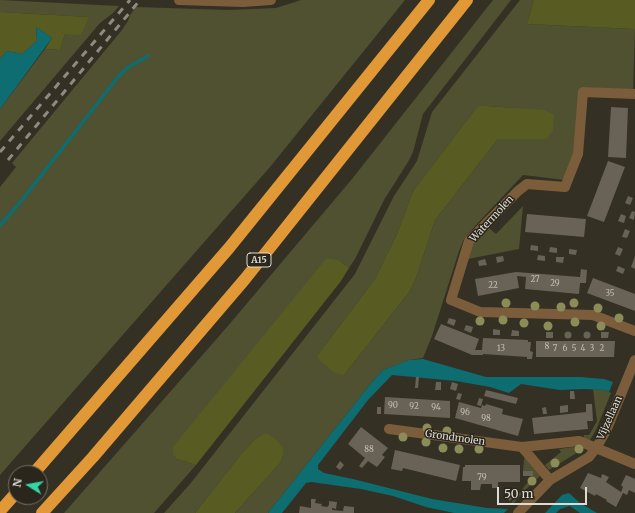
<!DOCTYPE html>
<html>
<head>
<meta charset="utf-8">
<style>
  body { margin:0 }
  #map { position:relative; width:635px; height:513px; overflow:hidden; background:#353024; font-family:Merriweather,serif }
  canvas { display:block }
  .north { position:absolute; left:8px; top:465px; width:40px; height:40px; box-sizing:border-box; background:#2b261b; border:1px solid #736e65; border-radius:50%; rotate:281deg; font-size:11px; font-weight:700; line-height:16px; text-align:center; color:#dedbd4 }
  .north::after { content:''; display:block; margin:auto; width:14px; height:18px; background:#36d4a7; clip-path:polygon(50% 0,100% 100%,50% 72%,0 100%) }
  .scale { position:absolute; left:497px; top:487px; width:90px; height:18px; box-sizing:border-box; border:2px solid #dedbd4; border-top:0; padding-left:5px; font-size:12px; line-height:14px; white-space:nowrap; color:#dedbd4; -webkit-text-stroke:3px #2b261b; paint-order:stroke }
</style>
</head>
<body>
<div id="map">
<canvas width="635" height="513"></canvas>
<div class="north">N</div>
<div class="scale">50 m</div>
</div>
<script>
const ctx = document.querySelector('canvas').getContext('2d');
ctx.lineJoin = 'round';
function paint(path, color) { ctx.fillStyle = color; ctx.fill(path, 'evenodd'); }
const poly = rows => new Path2D(rows.map(r => 'M' + r).join(''));
function strokePath(path, color, width, dash) { ctx.strokeStyle = color; ctx.lineWidth = width; ctx.lineCap = dash ? 'butt' : 'round'; ctx.setLineDash(dash || []); ctx.stroke(path); }
function drawText(font, color, halo, rows, align = 'center') {
  ctx.font = font + ' Merriweather,serif'; ctx.lineWidth = 3; ctx.setLineDash([]); ctx.textBaseline = 'middle'; ctx.strokeStyle = halo; ctx.fillStyle = color; for (const [text, x, y, turn = 0] of rows) {
    ctx.save(); ctx.translate(x, y); ctx.rotate((+turn || 0) * Math.PI / 180); ctx.textAlign = isNaN(turn) ? turn : align; if (halo) ctx.strokeText(text, 0, 0); ctx.fillText(text, 0, 0); ctx.restore();
  }
}
const green = poly([
  [0,0,119,6,113,13,100,23,0,141,0,109,45,49,60,50,65,34,88,17,0,12],
  [301,0,405,0,270,167,0,475,0,187,16,167,12,163,122,30,128,21,130,15,136,7,229,10,276,8],
  [493,0,511,0,423,114,413,152,408,162,384,200,355,259,349,268,340,261,177,459,196,465,154,513,64,513,227,327,352,179],
  [520,0,534,0,527,24,635,29,633,91,581,87,573,157,565,180,523,175,477,224,464,239,459,251,432,336,423,358,409,360,383,370,372,382,268,513,235,513,280,463,283,455,268,434,263,434,255,439,242,453,195,513,164,513,190,484,355,274,394,196,417,161,432,112],
  [487,106,515,108,533,139,498,139,435,220,416,278,410,291,344,375,316,357,375,279,397,234,413,191,474,111],
  [523,206,519,249,468,259,472,246,475,241,489,228,496,234],
  [593,389,606,390,611,393,596,430,588,443,583,439,584,435,589,435,597,421],
  [580,446,583,447,583,449,549,470,545,465,561,452,559,449],
  [525,457,540,476,523,492,513,504,510,504,533,476,523,471,524,460]
]);
const forest = poly([
  [534,0,635,0,635,29,527,24],
  [0,12,89,17,81,35,65,34,60,50,45,49,52,38,36,27,37,41,22,54,7,51,0,59],
  [480,106,487,106,544,110,554,115,553,130,547,139,498,139,435,220,416,278,410,291,344,375,335,373,316,357,375,279,397,234,413,191,474,111],
  [326,259,333,259,340,261,349,268,341,281,196,465,177,459,173,454,173,447],
  [263,434,268,434,277,440,283,448,283,455,280,463,235,513,195,513,242,453,255,439]
]);
const water = poly([
  [36,27,52,38,0,109,0,59,7,51,22,54,37,41],
  [423,359,486,377,580,377,604,379,613,382,609,392,606,390,584,389,560,390,521,384,509,393,490,387,456,381,392,375,368,400,318,465,318,469,324,473,353,479,432,499,487,508,508,509,504,513,454,513,426,507,393,496,361,489,311,482,306,483,282,513,268,513,372,382,383,370,409,360],
  [569,493,580,503,597,513,580,513,570,506,560,509,556,513,545,513,562,495]
]);
const stream = poly([
  [0,225,18,205,118,77,127,68,148,56]
]);
const building = poly([
  [611,107,628,108,626,158,608,157],
  [608,161,625,167,604,222,587,216],
  [628,196,633,198,630,205,625,203],
  [632,211,635,212,634,220,629,218],
  [527,214,586,219,584,237,525,232],
  [621,214,626,216,624,223,618,221],
  [625,229,630,231,627,238,622,237],
  [531,245,538,246,538,251,530,250],
  [550,247,557,248,557,253,549,252],
  [618,247,623,249,620,256,615,254],
  [569,249,577,250,576,255,569,254],
  [538,255,545,256,545,261,537,260],
  [503,256,504,261,497,263,496,257],
  [635,256,635,269,631,267],
  [556,257,564,257,563,263,556,262],
  [485,259,487,265,479,266,478,261],
  [618,266,625,269,623,274,616,271],
  [581,269,587,270,586,283,580,283,579,294,525,289,526,277,517,276,519,288,478,296,475,279,516,272,580,277],
  [593,278,635,294,635,311,587,293],
  [449,318,456,320,454,326,447,323],
  [441,324,479,339,475,350,482,350,483,338,528,340,528,342,531,342,530,351,533,352,532,359,527,359,527,357,483,354,483,355,472,355,434,339],
  [466,325,473,327,471,333,464,330],
  [493,329,500,330,500,335,493,335],
  [512,330,519,331,519,336,511,336],
  '583.5 335a3.5 3.5 0 1 1 7 0a3.5 3.5 0 1 1-7 0Z',
  '564.5 335a3.5 3.5 0 1 1 7 0a3.5 3.5 0 1 1-7 0Z',
  [546,332,553,332,553,338,546,338],
  [601,332,609,332,608,338,601,338],
  [536,341,615,341,614,357,536,357],
  [416,377,419,377,418,388,415,388],
  [436,382,441,382,441,390,435,390],
  [452,382,458,384,456,391,450,389],
  [486,390,518,398,516,404,484,396],
  [570,391,574,391,575,399,570,399],
  [458,393,462,394,460,400,456,399],
  [385,397,450,401,450,418,384,414],
  [479,398,483,399,481,406,477,405],
  [459,402,481,408,482,405,485,406,486,404,503,409,502,414,523,419,518,436,455,418],
  [586,404,592,404,593,421,587,421,588,429,534,434,532,418,586,412],
  [568,405,568,412,560,413,560,406],
  [377,407,381,407,381,414,377,414],
  [546,407,547,414,543,414,542,408],
  [361,427,388,448,382,455,385,457,377,467,368,461,362,468,359,466,365,458,348,444],
  [395,450,460,465,456,481,403,468,402,471,391,469],
  [340,461,344,465,340,470,336,467],
  [465,465,520,465,520,482,498,482,498,488,492,488,492,484,481,484,480,490,471,490,471,481,462,481,463,467,465,467],
  [523,471,533,471,533,476,523,476],
  [588,473,601,478,602,474,609,477,606,482,621,492,623,487,621,485,626,475,635,479,635,493,629,490,627,495,623,493,616,507,606,501,607,500,596,494,595,496,580,488],
  [508,491,514,495,510,501,508,499],
  [311,499,316,499,315,503,322,504,321,506,327,507,329,505,329,501,337,502,336,509,332,508,332,510,343,511,344,506,354,507,354,513,299,513,300,506,311,508]
]);
const minor = poly([
  [635,94,583,92,578,154,565,187,527,184,518,191,469,241,451,300,480,312,593,315,635,331],
  [389,429,522,447,550,480],
  [522,447,579,441,635,464],
  [518,513,550,480,589,457,596,448,606,431,635,360]
]);
const tertiary = poly([
  [179,0,243,2,271,0]
]);
const motorway = poly([
  [34,473,229,248,429,0],
  [0,511,16,493],
  [42,513,93,457,245,279,467,0]
]);
const rail = poly([
  [0,152,130,0],
  [8,160,140,0]
]);
const trees = [
  [506,303],
  [574,303],
  [535,306],
  [561,307],
  [598,308],
  [619,318],
  [503,320],
  [480,321],
  [575,322],
  [524,323],
  [548,326],
  [601,326],
  [427,428],
  [447,431],
  [403,437],
  [426,442],
  [443,448],
  [459,449],
  [479,449],
  [579,449],
  [555,463],
  [532,481]
];
const numberNames = [
  ["27",535,280],
  ["29",555,284],
  ["22",493,286],
  ["35",610,294],
  ["8",547,347],
  ["13",501,349],
  ["7",555,349],
  ["6",565,349],
  ["5",574,349],
  ["4",583,349],
  ["3",592,349],
  ["2",602,349],
  ["90",393,406],
  ["92",414,407],
  ["94",436,408],
  ["96",465,413],
  ["98",486,419],
  ["88",369,450],
  ["79",482,478]
];
const shields = [
  [259,260,24]
];
const shieldNames = [
  ["A15",259,260]
];
const streetNames = [
  ["Watermolen",492,219,-47],
  ["Vijzellaan",610,418,-66],
  ["Grondmolen",455,438,8]
];
paint(green, '#4f5130');
paint(forest, '#595c22');
paint(water, '#0e6d70');
strokePath(stream, '#0e6d70', 3.5);
paint(building, '#696256');
strokePath(minor, '#7b5d3b', 10);
strokePath(tertiary, '#7b5d3b', 10);
strokePath(motorway, '#e19836', 12);
strokePath(rail, '#8e8b81', 3, [7, 7]);
ctx.fillStyle = '#8b8c57';
for (const [x, y] of trees) { ctx.beginPath(); ctx.arc(x, y, 4.5, 0, 2 * Math.PI); ctx.fill(); }
drawText('8px', '#c1bdb4', null, numberNames);
for (const [x, y, w] of shields) { const box = new Path2D(); box.roundRect(x - w / 2, y - 7, w, 14, 3); ctx.fillStyle = '#2b261b'; ctx.fill(box); strokePath(box, '#dedbd4', 1); }
drawText('bold 9px', '#dedbd4', null, shieldNames);
drawText('10px', '#dedbd4', '#2b261b', streetNames);
</script>
</body>
</html>
